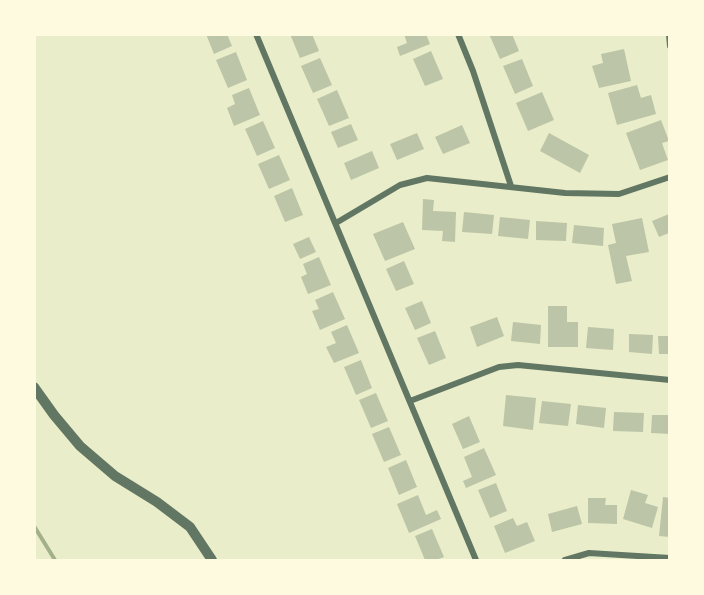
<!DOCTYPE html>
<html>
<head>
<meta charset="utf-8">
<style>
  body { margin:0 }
  #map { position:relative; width:704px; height:595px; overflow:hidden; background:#e9edc9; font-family:"Nunito Sans",sans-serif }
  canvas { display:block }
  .frame { position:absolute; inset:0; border:36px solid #fefae0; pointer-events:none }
</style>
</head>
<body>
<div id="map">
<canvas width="704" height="595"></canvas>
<div class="frame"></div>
</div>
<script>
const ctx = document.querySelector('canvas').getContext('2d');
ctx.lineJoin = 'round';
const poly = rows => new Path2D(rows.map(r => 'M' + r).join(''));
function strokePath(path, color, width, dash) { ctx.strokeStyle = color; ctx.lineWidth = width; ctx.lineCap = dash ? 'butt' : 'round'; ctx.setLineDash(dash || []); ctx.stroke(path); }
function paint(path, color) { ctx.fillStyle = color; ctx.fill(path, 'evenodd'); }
const stream = poly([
  [34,526,55,560]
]);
const building = poly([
  [206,34,227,34,232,46,214,54],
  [290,34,312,34,319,51,300,58],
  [404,34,426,34,430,44,400,56,397,47,407,43],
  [489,34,512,34,519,51,500,59],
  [624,49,631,81,599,88,592,66,603,63,601,54],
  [431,51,443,79,425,86,413,59],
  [236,52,247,80,228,88,216,60],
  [320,58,332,85,313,93,301,66],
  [522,59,533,86,515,94,503,66],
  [637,85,641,98,651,95,656,114,617,125,608,93],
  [249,88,260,115,234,126,227,108,235,104,232,95],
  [337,90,349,118,329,126,317,99],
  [542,92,554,120,528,131,516,103],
  [661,120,669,141,662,143,668,160,640,170,626,133],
  [263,121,275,148,257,156,245,129],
  [351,124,358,140,338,148,331,132],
  [462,125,470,143,443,154,435,137],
  [417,133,424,149,397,160,390,144],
  [549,133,589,155,580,173,540,151],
  [372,151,379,168,351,180,344,163],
  [279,155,290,180,269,189,258,164],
  [292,188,303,215,285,222,274,196],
  [423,199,434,200,433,211,456,212,455,242,442,241,443,231,422,230],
  [464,212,494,215,492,234,462,232],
  [669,214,669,233,659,237,652,221],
  [500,217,530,220,528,239,498,236],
  [642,218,649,252,626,256,632,281,616,284,608,245,616,243,612,224],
  [536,221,567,223,566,241,536,240],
  [403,222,415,249,385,261,373,234],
  [574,225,604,228,603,246,572,243],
  [309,237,316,252,300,259,293,244],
  [319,257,331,285,308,294,301,277,307,274,303,264],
  [404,261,414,284,396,291,386,269],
  [333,292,345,319,320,330,312,311,319,309,315,300],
  [422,301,431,323,415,330,405,308],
  [548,306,567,306,567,322,578,322,578,347,548,347],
  [497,317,504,336,477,347,470,327],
  [513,322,541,325,540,344,511,341],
  [347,325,359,353,334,363,326,347,336,343,331,332],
  [588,327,614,329,613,350,586,348],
  [435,331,446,358,429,365,417,338],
  [629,334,653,335,652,354,629,352],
  [658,336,670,336,670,354,659,354],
  [361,360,372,388,356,395,344,367],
  [376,393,388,421,371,428,359,400],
  [506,395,536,398,533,430,503,426],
  [542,401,571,404,568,426,539,423],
  [578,405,606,408,604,428,576,424],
  [614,412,644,413,643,432,613,431],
  [652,415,670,415,670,434,651,433],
  [469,416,480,442,463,449,452,424],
  [389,427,401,455,384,462,372,434],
  [484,448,496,475,466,488,463,481,472,477,464,457],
  [406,460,417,487,399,495,388,468],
  [496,483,507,511,490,518,478,490],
  [631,490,648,495,645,503,658,507,652,528,623,519],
  [418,495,426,515,437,510,441,519,409,533,397,504],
  [663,497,670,498,670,537,659,536],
  [588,498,606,498,605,505,617,505,617,524,588,523],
  [577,506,582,524,552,532,548,514],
  [513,518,517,526,527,522,535,541,505,553,494,526],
  [432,529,444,557,436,560,425,560,415,536]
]);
const minor = poly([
  [256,34,476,560],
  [458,34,473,71,511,186],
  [669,34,670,46],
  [336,223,400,185,427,178,565,193,619,194,670,177],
  [410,401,499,367,518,365,670,380],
  [565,560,589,553,670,558]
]);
const tertiary = poly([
  [34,387,54,415,80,446,115,476,157,502,190,527,212,560]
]);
strokePath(stream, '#a3b18a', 4);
paint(building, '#bcc5a7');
strokePath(minor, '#617663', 6);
strokePath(tertiary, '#617663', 10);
</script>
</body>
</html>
